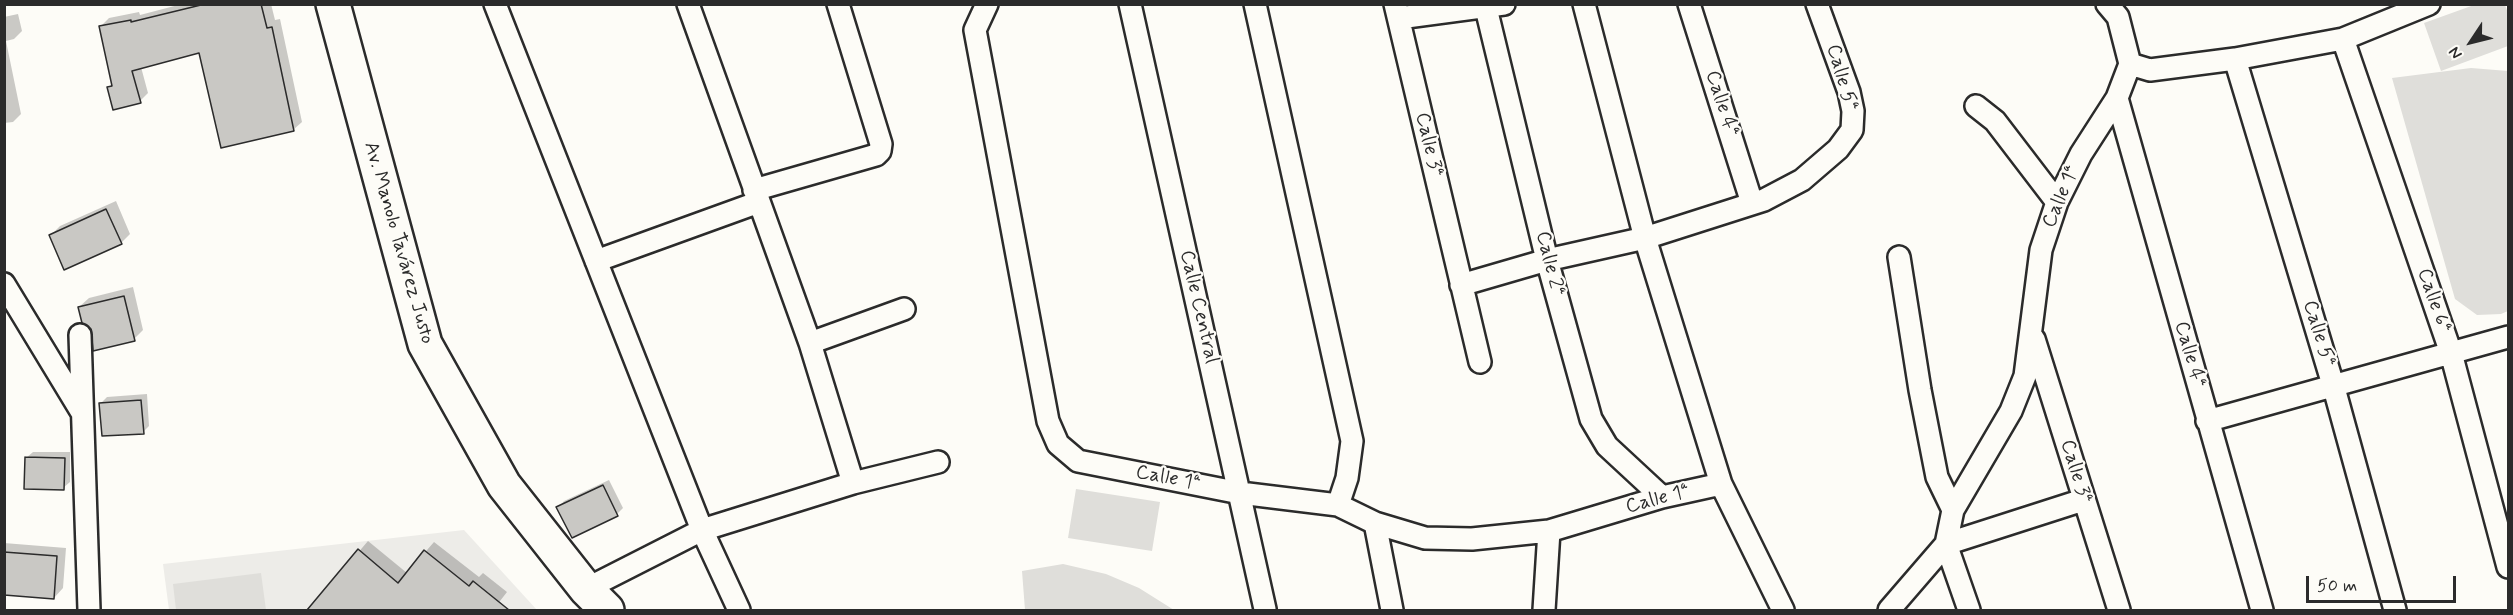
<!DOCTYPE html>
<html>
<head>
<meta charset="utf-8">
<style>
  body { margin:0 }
  #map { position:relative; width:2513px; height:615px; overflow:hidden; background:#fdfcf7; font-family:Mynerve,sans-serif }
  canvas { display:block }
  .frame { position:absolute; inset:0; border:6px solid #2b2b2b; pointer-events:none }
  .north { position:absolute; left:2441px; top:12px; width:60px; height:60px; -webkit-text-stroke:4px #fdfcf7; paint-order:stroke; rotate:235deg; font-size:16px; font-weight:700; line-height:24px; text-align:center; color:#2b2b2b }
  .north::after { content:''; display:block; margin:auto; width:21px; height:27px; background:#2b2b2b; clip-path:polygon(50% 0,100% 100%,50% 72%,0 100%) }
  .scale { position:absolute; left:2306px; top:576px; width:150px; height:27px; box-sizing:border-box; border:3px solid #2b2b2b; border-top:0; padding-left:8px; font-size:18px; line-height:21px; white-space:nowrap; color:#2b2b2b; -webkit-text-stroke:4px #fdfcf7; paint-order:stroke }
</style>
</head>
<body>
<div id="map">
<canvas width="2513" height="615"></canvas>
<div class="frame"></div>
<div class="north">N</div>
<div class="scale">50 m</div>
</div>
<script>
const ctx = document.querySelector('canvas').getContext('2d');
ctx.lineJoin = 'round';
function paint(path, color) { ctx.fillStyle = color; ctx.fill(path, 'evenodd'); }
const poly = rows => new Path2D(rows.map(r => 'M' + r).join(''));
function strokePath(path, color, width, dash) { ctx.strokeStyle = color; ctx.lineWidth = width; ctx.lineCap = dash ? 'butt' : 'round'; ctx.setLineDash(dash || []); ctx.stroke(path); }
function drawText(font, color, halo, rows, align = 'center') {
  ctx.font = font + ' Mynerve,sans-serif'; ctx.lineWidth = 4.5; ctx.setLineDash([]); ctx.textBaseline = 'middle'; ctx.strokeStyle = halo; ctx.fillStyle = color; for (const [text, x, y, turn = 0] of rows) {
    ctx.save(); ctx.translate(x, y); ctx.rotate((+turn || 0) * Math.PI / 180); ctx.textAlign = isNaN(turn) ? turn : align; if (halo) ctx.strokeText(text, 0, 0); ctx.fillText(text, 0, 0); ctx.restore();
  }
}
const built = poly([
  [464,530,537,610,169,610,163,564]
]);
const green = poly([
  [2474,5,2505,5,2508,13,2508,46,2441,71,2424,23],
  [2471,68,2508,71,2508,311,2501,314,2477,315,2455,299,2392,78],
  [1076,489,1160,502,1152,551,1068,538],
  [1063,564,1106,574,1139,588,1174,610,1025,610,1022,571],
  [261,573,266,610,176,610,173,584]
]);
const shadow = poly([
  [182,4,271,4,275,20,280,19,302,122,293,130,200,51,141,67,148,93,140,101,108,88,113,83,100,27,109,18,139,12,140,15],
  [18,14,22,31,14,39,6,41,21,114,13,122,4,123,4,17],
  [116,201,130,234,121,243,51,235,60,226],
  [133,287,143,330,134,339,92,328,79,307,89,298],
  [147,394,149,426,143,432,101,403,107,397],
  [33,452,70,452,70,482,63,488,26,458],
  [609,480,623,508,617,514,558,508,564,501],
  [368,541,407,573,434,542,479,577,483,573,507,592,493,610,309,610],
  [4,543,66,548,63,588,54,598,4,594]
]);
const building = poly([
  [205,4,261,4,267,28,272,27,294,131,221,148,199,53,132,71,141,103,113,110,107,87,112,86,99,26,131,20,131,22,205,4],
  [106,209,122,244,64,270,49,235,106,209],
  [124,296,135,341,93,351,91,329,82,323,78,307,124,296],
  [141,400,144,434,102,436,99,403,141,400],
  [25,457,65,458,64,490,24,489,25,457],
  [603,485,618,516,572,538,556,507,603,485],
  [358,549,398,583,424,550,469,586,473,581,509,610,307,610,358,549],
  [4,552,57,556,54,599,4,595,4,552]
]);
const street = poly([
  [495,4,702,530,739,610],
  [688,4,810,343,853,483],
  [987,4,975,30,1048,421,1058,444,1078,461,1240,493,1338,505,1375,523,1425,538,1472,539,1549,531,1662,497,1721,484],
  [1130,4,1265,609],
  [1255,4,1352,441,1347,478,1338,505],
  [1395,4,1480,362],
  [1485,4,1547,260,1591,419,1607,446,1662,497],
  [1584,4,1645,238,1721,484,1783,610],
  [1689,4,1752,203],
  [2107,4,2118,17,2130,64],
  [1399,18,1504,4],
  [2343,39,2451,353,2508,567],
  [2235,59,2334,388,2395,610],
  [2130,64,2150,70,2235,59,2343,39,2429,4],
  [2117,98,2262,610],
  [1976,106,1995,121,2057,202],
  [754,190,876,155,880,151,881,144,838,4],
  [1899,257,1920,390,1937,477,1953,510],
  [596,261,759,202],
  [4,284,81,411],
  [1461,285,1547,260,1645,238,1764,200,1802,180,1838,149,1852,130,1853,111,1849,92,1817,4],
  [80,335,89,610],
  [2034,339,2119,610],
  [810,343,904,309],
  [2207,421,2508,337],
  [1375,523,1392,610],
  [586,589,702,530,853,483,938,462],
  [1544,610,1549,531],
  [1889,610,1946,544,1953,510,2011,411,2025,376,2041,250,2057,202,2081,154,2117,98,2130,64],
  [1969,610,1946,544,2083,500]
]);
const primary = poly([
  [333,4,425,344,504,485,586,589,607,610]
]);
const streetNames = [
  ["Calle 5ª",1841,78,74],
  ["Calle 4ª",1721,104,72],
  ["Calle 3ª",1428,145,77],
  ["Calle 1ª",2062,197,-67],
  ["Av. Manolo Tavárez Justo",398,243,74],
  ["Calle 2ª",1549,264,76],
  ["Calle 6ª",2433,301,71],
  ["Calle Central",1198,307,77],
  ["Calle 5ª",2318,334,73],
  ["Calle 4ª",2189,355,74],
  ["Calle 3ª",2075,472,73],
  ["Calle 1ª",1168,479,11],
  ["Calle 1ª",1658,500,-15]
];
paint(built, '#edece8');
paint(green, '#dfdeda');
paint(shadow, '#0003');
paint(building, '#c9c8c4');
strokePath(building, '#2b2b2b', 1.5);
strokePath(street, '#2b2b2b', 26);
strokePath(primary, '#2b2b2b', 38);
strokePath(street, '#fdfcf7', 21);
strokePath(primary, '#fdfcf7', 33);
drawText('20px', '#2b2b2b', '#fdfcf7', streetNames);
</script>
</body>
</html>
